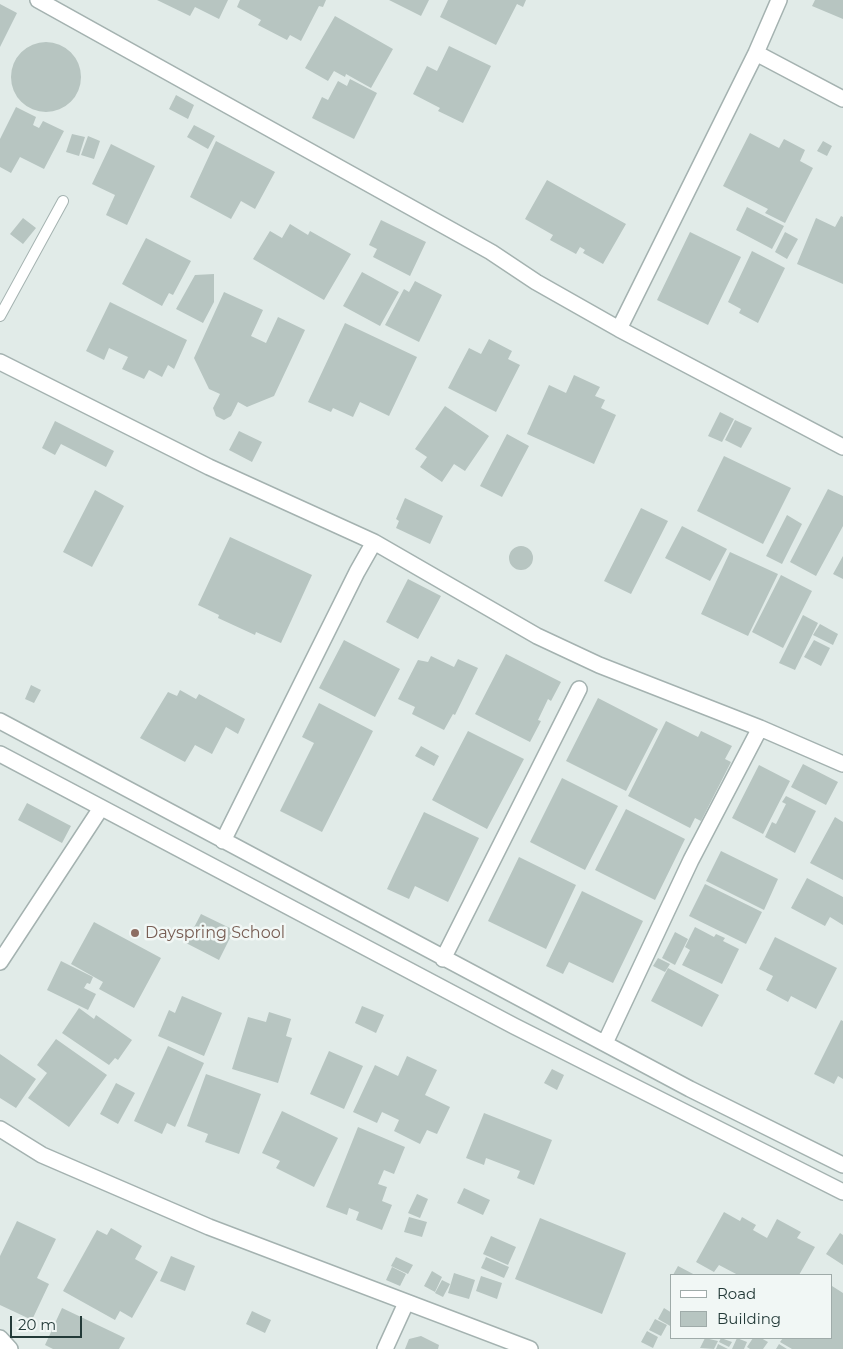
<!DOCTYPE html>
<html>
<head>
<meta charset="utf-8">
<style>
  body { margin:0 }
  #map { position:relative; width:843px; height:1349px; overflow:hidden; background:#e1ebe8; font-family:Montserrat,sans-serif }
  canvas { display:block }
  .legend { position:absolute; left:670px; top:1274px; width:162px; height:65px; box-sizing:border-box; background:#f1f7f5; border:1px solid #9faba9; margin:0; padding:6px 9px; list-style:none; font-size:15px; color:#233a38 }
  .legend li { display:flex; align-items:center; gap:10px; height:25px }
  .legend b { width:25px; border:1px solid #9faba9 }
  .scale { position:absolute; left:10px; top:1316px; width:72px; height:22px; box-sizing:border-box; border:2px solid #233a38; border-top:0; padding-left:6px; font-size:15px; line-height:18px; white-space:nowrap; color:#233a38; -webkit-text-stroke:4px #f1f7f5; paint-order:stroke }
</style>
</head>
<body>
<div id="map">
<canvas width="843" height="1349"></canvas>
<ul class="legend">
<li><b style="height:6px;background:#fff"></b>Road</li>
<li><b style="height:14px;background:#b7c5c1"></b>Building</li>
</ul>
<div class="scale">20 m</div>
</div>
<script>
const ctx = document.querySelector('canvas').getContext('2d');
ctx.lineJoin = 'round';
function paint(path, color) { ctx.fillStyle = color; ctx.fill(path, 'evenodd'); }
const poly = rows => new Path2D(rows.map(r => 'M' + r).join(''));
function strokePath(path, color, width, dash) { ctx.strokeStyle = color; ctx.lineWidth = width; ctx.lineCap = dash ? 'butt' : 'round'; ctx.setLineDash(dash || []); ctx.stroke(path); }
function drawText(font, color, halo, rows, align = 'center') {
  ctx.font = font + ' Montserrat,sans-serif'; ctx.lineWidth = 5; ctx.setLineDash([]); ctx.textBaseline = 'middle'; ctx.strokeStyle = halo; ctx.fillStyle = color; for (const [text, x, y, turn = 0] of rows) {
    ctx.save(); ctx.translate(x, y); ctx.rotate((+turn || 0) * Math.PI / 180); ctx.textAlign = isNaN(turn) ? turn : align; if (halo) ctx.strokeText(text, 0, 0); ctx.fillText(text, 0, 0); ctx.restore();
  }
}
const building = poly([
  [157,0,228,0,219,19,195,7,190,16],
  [240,0,326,0,323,7,319,6,301,41,290,35,287,40,258,25,261,20,237,7],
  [389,0,429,0,421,16],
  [448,0,526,0,523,7,517,4,496,45,440,17],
  [815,0,843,0,843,19,812,6],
  [0,4,17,13,0,47],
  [335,16,393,49,371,88,346,74,345,77,334,71,328,81,305,68],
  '11 77a35 35 0 1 1 70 0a35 35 0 1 1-70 0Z',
  [449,46,491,66,463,123,438,111,440,108,413,94,427,66,437,71],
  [350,79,377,93,354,139,312,118,322,97,328,100,338,81,347,86],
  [176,95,194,105,188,119,169,109],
  [16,107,36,117,33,125,39,128,43,121,64,131,44,169,20,157,11,173,0,167,0,139],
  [194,125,215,136,208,149,187,137],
  [750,133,779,148,784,139,805,150,800,161,813,168,785,223,765,213,768,209,723,186],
  [72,134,85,137,79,156,66,152],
  [88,136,100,141,94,159,81,155],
  [216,141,275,172,255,209,241,201,231,219,190,197],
  [823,141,832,146,827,156,817,151],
  [111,144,155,166,127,225,106,215,115,195,92,184],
  [547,180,626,224,603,264,583,253,585,250,580,247,576,254,550,240,553,235,525,219],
  [747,207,784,226,772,249,736,230],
  [841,216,843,217,843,284,797,264,816,218,835,227],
  [23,218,36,228,23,244,10,234],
  [381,220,426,242,410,276,373,257,377,249,369,245],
  [290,224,308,235,310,231,351,254,324,300,253,259,270,231,282,238],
  [690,232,741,257,708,325,657,300],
  [785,232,798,239,787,259,775,252],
  [146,238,191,261,173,295,169,293,162,306,122,284],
  [752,251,785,268,758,323,739,313,741,309,728,302],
  [362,272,399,292,380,326,343,306],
  [214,274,214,302,203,323,176,309,195,275],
  [415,281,442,295,419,342,385,325,404,289,409,292],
  [224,292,263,310,251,336,266,343,278,317,305,330,274,396,247,407,238,402,231,416,224,420,216,416,213,408,220,394,209,389,194,358],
  [110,302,187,340,174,369,168,365,162,377,149,370,144,379,122,369,128,357,109,348,104,360,86,351],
  [345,323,417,357,389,416,360,402,353,417,333,408,331,412,308,402],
  [489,339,512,351,508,359,520,365,496,412,448,388,469,348,481,354],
  [574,375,600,387,595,396,605,400,601,408,616,415,594,464,527,434,549,385,566,393],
  [445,406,489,436,465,471,454,464,442,482,420,467,427,457,415,449],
  [720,412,734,419,722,442,708,436],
  [735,420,752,428,741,448,725,440],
  [55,421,114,451,106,467,61,444,55,455,42,448],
  [239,431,262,442,252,462,229,450],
  [507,434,529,446,502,497,480,486],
  [724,456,791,488,763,544,697,511],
  [828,489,843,496,843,526,816,576,790,562],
  [95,490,124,506,92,567,63,552],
  [405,498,443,516,430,544,396,528,399,521,396,519],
  [641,508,668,521,631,594,604,581],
  [787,515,802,524,782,564,766,556],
  [682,526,727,549,710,581,665,558],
  [230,537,312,575,281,643,256,632,255,635,218,618,219,615,198,605],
  '509 558a12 12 0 1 1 24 0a12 12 0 1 1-24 0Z',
  [730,552,778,574,748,636,701,614],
  [843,556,843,579,833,574],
  [781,575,812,591,783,648,752,632],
  [408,579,441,596,418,639,386,622],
  [803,615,818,623,795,670,779,663],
  [820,624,838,634,833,645,813,635],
  [344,640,400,669,375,717,319,688],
  [814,640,830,648,821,666,804,657],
  [506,654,561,682,551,701,548,699,538,720,541,721,530,742,475,714],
  [431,656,454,667,458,659,478,668,455,715,453,714,444,730,412,714,415,707,398,699,418,660,428,662],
  [31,685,41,690,34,703,25,699],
  [180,690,196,699,199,694,245,719,238,734,226,727,212,754,195,745,185,762,140,738,168,692,177,696],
  [598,698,658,729,626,791,566,761],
  [319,703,373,731,322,832,280,811,314,743,302,737],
  [666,721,698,737,701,731,732,746,725,759,731,762,701,821,695,818,690,828,628,796],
  [468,731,524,759,487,829,432,800],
  [421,746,439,756,434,766,415,756],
  [803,764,838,782,826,805,791,787],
  [759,765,790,781,763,834,732,818],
  [562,778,618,806,585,870,530,842],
  [786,796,816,811,795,853,765,837,772,822,776,824,786,804,782,802],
  [27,803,71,826,62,843,18,820],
  [626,809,685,839,655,900,595,870],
  [424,812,479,838,448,902,415,886,409,899,387,889,393,876,403,881,393,876],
  [835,817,843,822,843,880,810,863],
  [721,851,778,879,764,910,706,881],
  [519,857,576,885,546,949,488,921],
  [807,878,843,897,843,925,830,917,825,926,791,908],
  [705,884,762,912,746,944,689,916],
  [582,891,643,921,613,983,569,962,563,974,546,966],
  [201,914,234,930,219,960,186,943],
  [94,922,161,958,134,1008,99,989,103,982,71,964],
  [695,927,714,937,716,934,725,938,723,941,739,949,722,984,682,965,690,950,685,947],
  [675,932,688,939,675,965,662,958],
  [775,937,837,968,816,1009,791,996,788,1002,766,990,773,976,759,969],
  [658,958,670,964,665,972,653,966],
  [61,961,93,977,90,984,87,983,84,988,96,994,88,1010,47,990],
  [668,968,719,995,702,1027,651,1001],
  [182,996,222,1013,204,1056,158,1036,169,1010,175,1013],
  [362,1006,384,1015,376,1033,355,1023],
  [79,1008,94,1019,96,1015,132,1040,118,1060,115,1058,109,1065,62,1033],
  [269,1012,291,1019,286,1036,292,1038,278,1083,232,1069,248,1017,266,1022],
  [841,1020,843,1021,843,1079,838,1076,834,1084,814,1074],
  [56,1039,107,1075,69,1127,28,1098,47,1073,37,1065],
  [168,1046,204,1063,175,1127,167,1123,162,1134,134,1121],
  [329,1051,363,1066,344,1109,310,1094],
  [0,1054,36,1079,16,1108,0,1098],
  [407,1056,437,1070,425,1095,450,1107,437,1134,427,1130,420,1144,394,1131,399,1120,382,1112,377,1123,353,1112,375,1065,398,1076],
  [552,1069,564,1075,557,1090,544,1083],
  [206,1074,261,1094,239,1154,205,1142,208,1134,187,1126],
  [116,1083,135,1093,118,1124,100,1114],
  [282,1111,338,1138,314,1187,276,1168,280,1161,262,1153],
  [484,1113,552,1140,534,1185,517,1178,520,1171,486,1158,484,1165,466,1158],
  [358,1127,405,1147,394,1174,384,1170,378,1184,387,1187,382,1201,392,1205,382,1230,356,1220,359,1212,349,1208,347,1215,326,1207],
  [464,1188,490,1200,483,1215,457,1203],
  [417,1194,428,1199,420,1218,408,1213],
  [724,1212,740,1221,742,1217,756,1225,753,1230,767,1238,777,1219,801,1232,797,1238,815,1247,799,1275,738,1275,719,1265,714,1272,696,1262],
  [409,1217,427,1222,422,1237,404,1232],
  [540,1218,626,1253,602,1314,515,1279],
  [17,1221,56,1239,37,1278,49,1284,32,1320,0,1305,0,1256],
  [111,1228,142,1246,135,1259,158,1272,132,1318,120,1311,115,1320,63,1291,97,1230,107,1235],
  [840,1233,843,1235,843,1265,826,1254],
  [491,1236,516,1247,508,1265,483,1254],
  [171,1256,195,1266,185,1291,160,1281],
  [396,1257,413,1265,408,1274,391,1266],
  [486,1257,509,1267,504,1278,481,1268],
  [678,1266,695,1275,673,1275],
  [392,1267,406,1274,400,1286,386,1280],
  [432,1271,442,1277,435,1292,424,1286],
  [454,1273,475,1280,469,1299,448,1293],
  [481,1276,502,1283,497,1299,476,1291],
  [442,1280,450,1284,443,1297,435,1293],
  [832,1286,843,1293,843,1349,792,1349,780,1342,783,1338,832,1338],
  [62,1308,125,1338,119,1349,53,1349,45,1345],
  [664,1308,672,1313,672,1327,658,1319],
  [252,1311,271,1320,265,1333,246,1324],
  [655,1319,667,1325,661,1336,649,1330],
  [647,1331,658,1337,653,1348,641,1342],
  [421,1336,439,1345,438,1349,405,1349,409,1339],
  [705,1338,718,1341,714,1349,700,1348],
  [721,1338,732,1342,729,1347,719,1342],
  [737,1338,747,1342,744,1349,732,1349],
  [753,1338,761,1338,768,1342,763,1349,750,1349,747,1347],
  [718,1344,728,1349,716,1349],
  [779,1344,787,1349,776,1349]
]);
const service = poly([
  [0,316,63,201]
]);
const minor = poly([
  [38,0,491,252,536,282,619,329,843,447],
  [756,53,843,99],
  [619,329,756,53,779,0],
  [0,362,209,467,374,542,537,636,599,665,760,728,843,764],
  [0,721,690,1089,843,1165],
  [0,754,514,1026,843,1192],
  [223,841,357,572,374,542],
  [443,959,579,689],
  [0,962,101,808],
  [605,1043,691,860,760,728],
  [0,1129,42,1155,209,1227,530,1349],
  [0,1338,10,1349],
  [385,1349,406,1303]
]);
const markers = [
  [135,933,5,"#8d6e63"]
];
const educationNames = [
  ["Dayspring School",145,933]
];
paint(building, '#b7c5c1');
strokePath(service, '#a4b2b0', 12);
strokePath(minor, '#a4b2b0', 18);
strokePath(service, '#fff', 10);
strokePath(minor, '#fff', 15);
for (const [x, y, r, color] of markers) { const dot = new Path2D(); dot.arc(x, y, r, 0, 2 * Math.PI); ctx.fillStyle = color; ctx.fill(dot); strokePath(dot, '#f1f7f5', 2); }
drawText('16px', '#785e54', '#f1f7f5', educationNames, 'left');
</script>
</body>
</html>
